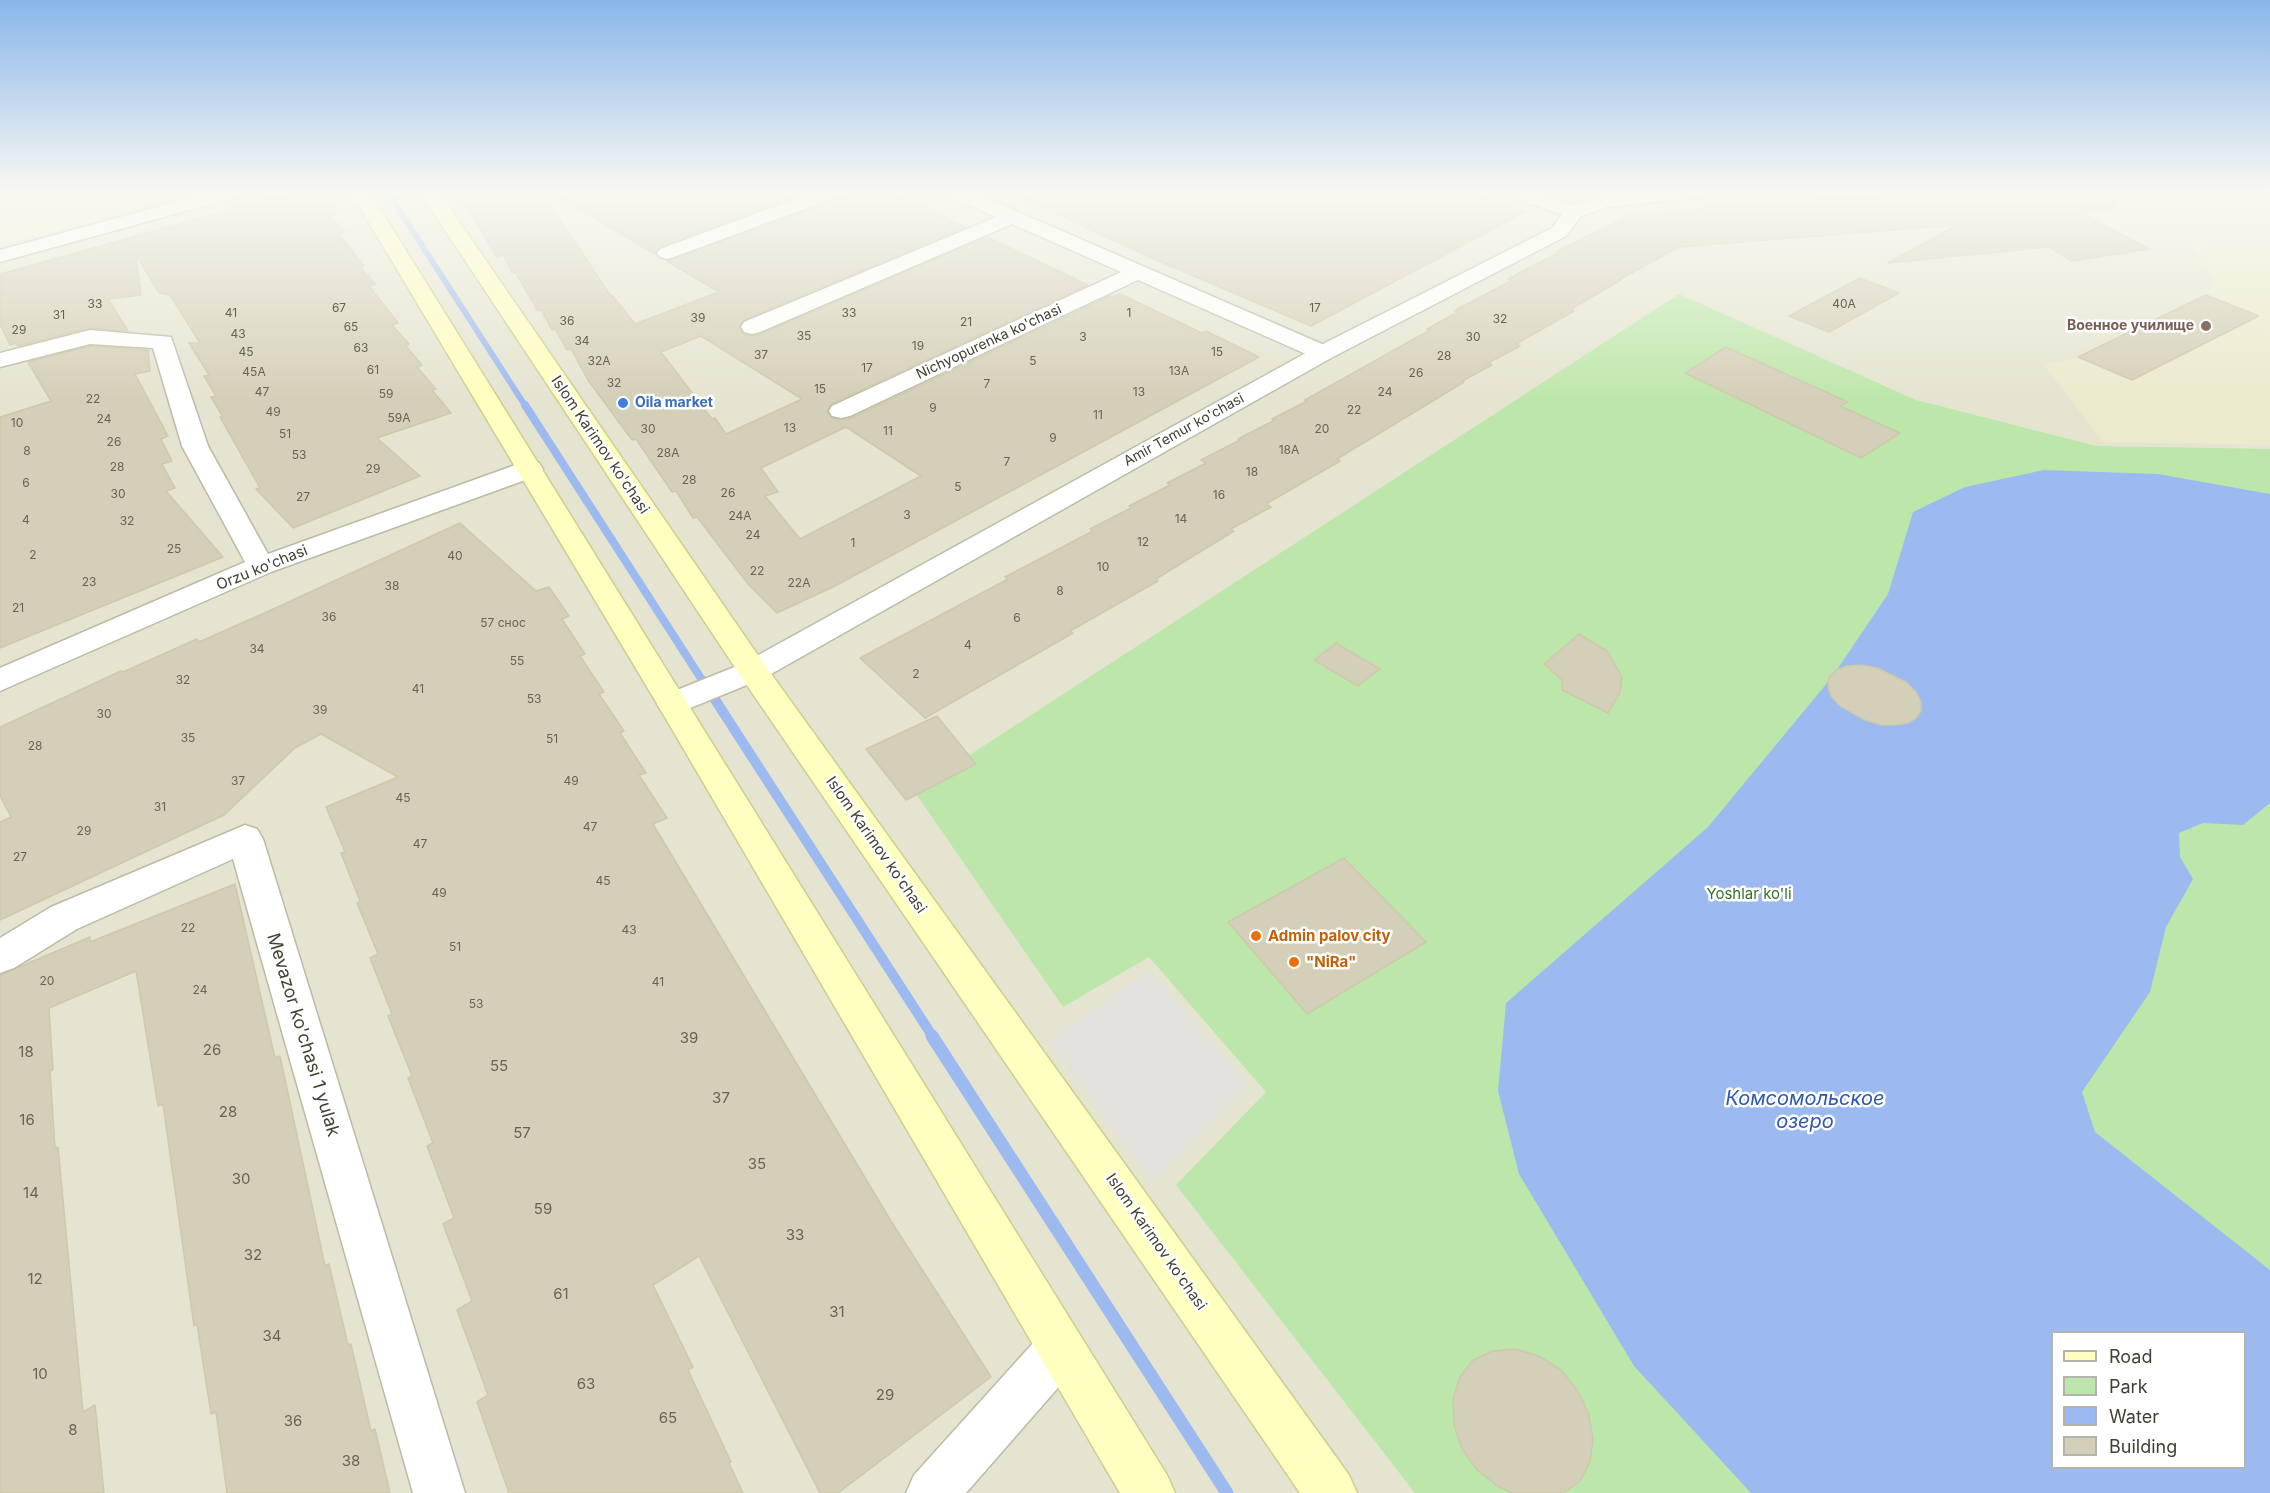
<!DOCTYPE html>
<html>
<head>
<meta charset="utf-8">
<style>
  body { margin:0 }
  #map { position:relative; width:2270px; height:1493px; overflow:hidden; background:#f1f1e3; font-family:Inter,sans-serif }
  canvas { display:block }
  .legend { position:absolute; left:2051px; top:1331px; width:195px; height:138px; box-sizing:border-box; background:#fff; border:2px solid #b4b3ad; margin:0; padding:8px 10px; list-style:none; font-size:18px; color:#434133 }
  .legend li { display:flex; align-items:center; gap:12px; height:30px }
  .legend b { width:30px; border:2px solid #b4b3ad }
</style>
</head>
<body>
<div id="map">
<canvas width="2270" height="1493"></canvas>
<ul class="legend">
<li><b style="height:8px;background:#ffffbf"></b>Road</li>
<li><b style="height:16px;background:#bde7aa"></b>Park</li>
<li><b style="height:16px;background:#9dbaf0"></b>Water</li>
<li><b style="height:16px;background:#d3cfb8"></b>Building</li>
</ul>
</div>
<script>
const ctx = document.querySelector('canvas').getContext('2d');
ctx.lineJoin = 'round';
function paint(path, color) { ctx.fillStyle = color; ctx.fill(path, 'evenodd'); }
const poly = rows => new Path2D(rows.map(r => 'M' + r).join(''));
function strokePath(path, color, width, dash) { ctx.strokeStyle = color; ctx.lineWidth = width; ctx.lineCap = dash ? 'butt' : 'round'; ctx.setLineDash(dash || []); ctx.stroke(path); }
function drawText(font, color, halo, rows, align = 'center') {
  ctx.font = font + ' Inter,sans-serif'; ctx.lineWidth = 5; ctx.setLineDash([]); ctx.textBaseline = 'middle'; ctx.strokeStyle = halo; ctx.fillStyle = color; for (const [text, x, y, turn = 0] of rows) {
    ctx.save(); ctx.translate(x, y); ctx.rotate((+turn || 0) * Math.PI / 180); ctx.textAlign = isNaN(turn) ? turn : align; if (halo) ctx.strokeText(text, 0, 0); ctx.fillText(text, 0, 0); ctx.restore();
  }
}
const residential = poly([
  [0,191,2270,191,2270,1493,0,1493],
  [2052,1332,2244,1332,2244,1468,2052,1468]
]);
const education = poly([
  [0,191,98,191,85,222,0,246],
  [2189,243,2270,254,2270,445,2103,442,2044,365,2078,357,2206,295,2216,280]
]);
const green = poly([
  [1679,294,1916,400,2097,446,2270,449,2270,1493,1415,1493,1176,1185,1266,1092,1149,957,1063,1007,914,791],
  [2052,1332,2244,1332,2244,1468,2052,1468]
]);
const parking = poly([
  [1150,970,1248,1085,1152,1182,1049,1040]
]);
const water = poly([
  [2044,470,2158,474,2270,494,2270,803,2243,825,2203,823,2179,833,2180,857,2193,879,2166,927,2150,992,2082,1092,2095,1132,2270,1270,2270,1493,1751,1493,1634,1366,1519,1174,1498,1091,1506,1003,1708,827,1832,677,1888,594,1913,512,1965,487],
  [2052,1332,2244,1332,2244,1468,2052,1468]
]);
const streamFar3 = poly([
  [387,191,526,407]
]);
const streamFar2 = poly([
  [525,405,704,683]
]);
const streamFar1 = poly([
  [703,681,933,1037]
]);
const stream = poly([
  [932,1036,1227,1493]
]);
const building = poly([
  [297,191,316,191,336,214,330,216,345,232,339,234,364,266,360,267,375,284,369,286,398,323,392,325,409,344,405,345,422,365,417,367,436,389,432,390,451,413,377,438,420,476,293,528,256,489,260,488,220,417,223,417,211,397,216,396,204,376,209,375,189,343,200,343,170,295,159,293,136,255,141,295,108,299,128,331,89,328,18,346,16,343,10,345,0,324,0,274,297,191],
  [456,191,541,191,610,295,612,295,635,324,719,292,667,261,843,197,846,191,889,191,966,227,743,320,739,328,743,334,753,336,761,334,987,237,1088,285,831,404,827,412,832,418,841,420,851,418,1110,296,1114,297,1120,294,1202,333,1206,331,1259,357,835,586,777,613,748,584,697,517,693,518,676,491,672,492,636,439,632,440,588,380,571,349,567,350,555,329,552,330,541,310,538,311,515,272,512,273,503,255,497,257,456,191],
  [701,336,802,399,726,434,715,418,712,419,661,352,701,336],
  [846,427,921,476,800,539,765,496,778,492,761,468,846,427],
  [547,191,810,191,659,247,655,254,547,191],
  [1006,191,1470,191,1525,212,1311,326,1154,259,1006,191],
  [1919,191,2114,191,2114,210,2080,212,2149,249,2072,261,2049,247,1888,263,1957,225,1679,247,1619,280,1621,280,1571,309,1574,311,1516,344,1520,346,1488,363,1492,365,1462,381,1464,382,1337,459,1340,461,1266,504,1271,507,1231,529,1234,531,1156,579,1158,581,1070,631,1073,633,925,718,860,658,1008,579,1005,577,1093,531,1090,529,1131,508,1129,506,1170,485,1167,483,1206,463,1201,460,1240,440,1238,439,1275,420,1272,419,1307,401,1305,400,1430,330,1427,329,1458,312,1454,311,1511,281,1508,279,1558,253,1556,252,1632,214,1919,191],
  [1860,278,1899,293,1829,332,1789,316,1860,278],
  [2206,295,2259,316,2132,380,2078,357,2206,295],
  [90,346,148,350,150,371,135,374,168,436,161,439,172,461,162,464,175,488,166,491,223,557,0,648,0,417,51,401,28,362,90,346],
  [1726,347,1848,402,1840,406,1900,433,1861,458,1685,373,1726,347],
  [460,523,536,591,549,587,569,616,562,619,585,654,580,656,604,692,599,694,624,731,620,733,646,773,639,775,667,818,653,824,891,1221,991,1377,838,1493,820,1493,699,1256,653,1285,693,1367,688,1370,731,1462,729,1463,743,1493,509,1493,477,1402,488,1395,457,1310,472,1301,443,1224,454,1218,427,1146,433,1143,408,1078,412,1076,388,1016,392,1014,370,958,378,954,357,903,360,901,341,853,345,852,326,807,398,777,321,734,295,748,224,815,0,920,0,822,11,817,0,796,0,727,121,671,123,672,197,639,199,642,269,611,460,523],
  [1579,634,1607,651,1622,677,1620,693,1608,713,1562,690,1562,680,1544,664,1579,634],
  [1336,643,1380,669,1358,686,1314,660,1336,643],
  [1862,665,1877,668,1906,682,1916,692,1921,702,1921,711,1916,718,1908,723,1895,725,1881,725,1865,720,1839,705,1831,696,1828,686,1829,677,1836,670,1847,666,1862,665],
  [937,716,976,764,906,800,866,749,937,716],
  [1344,858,1426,942,1307,1014,1228,922,1344,858],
  [235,884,275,1058,280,1056,325,1266,329,1264,348,1345,351,1344,371,1431,375,1429,390,1493,227,1493,216,1412,211,1414,197,1324,194,1326,163,1104,158,1106,136,971,49,1008,53,1070,50,1071,55,1148,58,1147,83,1412,95,1405,104,1493,0,1493,0,975,90,937,90,942,235,884],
  [1515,1349,1539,1356,1561,1370,1578,1391,1589,1415,1593,1439,1590,1462,1580,1481,1564,1493,1512,1493,1497,1486,1477,1470,1462,1449,1454,1425,1453,1399,1460,1377,1473,1360,1493,1351,1515,1349]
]);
const minor = poly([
  [817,191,844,191,842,195,674,257,667,259,660,257,657,253,660,249,817,191],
  [945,191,970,191,1331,348,1335,353,1331,358,1323,360,1315,358,1138,280,850,416,841,418,832,416,829,411,832,406,1121,272,1012,224,760,332,752,334,744,332,741,327,744,322,996,217,947,195,945,191],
  [1503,191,1531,191,1581,208,1584,212,1581,216,1567,216,1505,195,1503,191],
  [90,330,171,337,208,446,268,554,521,463,530,461,539,463,543,469,539,475,271,572,0,691,0,668,245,562,182,446,153,348,90,344,0,367,0,353,90,330],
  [245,825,257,829,263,839,465,1493,413,1493,233,859,77,929,14,968,0,973,0,938,51,907,245,825],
  [1060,1325,1077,1332,1084,1349,1077,1366,966,1493,906,1493,914,1475,1043,1332,1060,1325]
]);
const tertiary = poly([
  [215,191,246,191,244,195,0,262,0,250,215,191],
  [1649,191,1710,191,1708,195,1701,197,1606,207,1581,216,1566,236,1331,358,764,678,673,715,662,712,657,704,662,696,742,664,1315,348,1552,228,1567,208,1603,196,1649,191]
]);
const secondary = poly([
  [350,191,369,191,1167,1475,1175,1493,1120,1493,659,707,350,191],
  [419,191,438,191,764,664,1349,1475,1357,1493,1300,1493,742,678,419,191]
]);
const markers = [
  [2206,326,6,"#8d6e63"],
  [623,403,6,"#3f7fe0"],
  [1256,936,6,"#e8710a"],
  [1294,962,6,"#e8710a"]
];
const numberNames = [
  ["33",95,304],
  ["40A",1844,304],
  ["67",339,308],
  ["17",1315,308],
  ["41",231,313],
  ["33",849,313],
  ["1",1129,313],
  ["31",59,315],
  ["39",698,318],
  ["32",1500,319],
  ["36",567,321],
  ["21",966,322],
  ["65",351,327],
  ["29",19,330],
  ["43",238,334],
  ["35",804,336],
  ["3",1083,337],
  ["30",1473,337],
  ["34",582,341],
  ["19",918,346],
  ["63",361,348],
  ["45",246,352],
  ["15",1217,352],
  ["37",761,355],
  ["28",1444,356],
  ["32A",599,361],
  ["5",1033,361],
  ["17",867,368],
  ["61",373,370],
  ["13A",1179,371],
  ["45A",254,372],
  ["26",1416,373],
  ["32",614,383],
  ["7",987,384],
  ["15",820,389],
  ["47",262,392],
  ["13",1139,392],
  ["24",1385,392],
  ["59",386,394],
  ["22",93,399],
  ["9",933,408],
  ["22",1354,410],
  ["49",273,412],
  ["11",1098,415],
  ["59A",399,418],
  ["24",104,419],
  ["10",17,423],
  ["13",790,428],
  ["30",648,429],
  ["20",1322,429],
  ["11",888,431],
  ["51",285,434],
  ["9",1053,438],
  ["26",114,442],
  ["18A",1289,450],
  ["8",27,451],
  ["28A",668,453],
  ["53",299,455],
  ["7",1007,462],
  ["28",117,467],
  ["29",373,469],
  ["18",1252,472],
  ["28",689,480],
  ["6",26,483],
  ["5",958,487],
  ["26",728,493],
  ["30",118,494],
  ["16",1219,495],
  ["27",303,497],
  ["3",907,515],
  ["24A",740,516],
  ["14",1181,519],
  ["4",26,520],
  ["32",127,521],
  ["24",753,535],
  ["12",1143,542],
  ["1",853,543],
  ["25",174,549],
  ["2",33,555],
  ["40",455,556],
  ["10",1103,567],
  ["22",757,571],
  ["23",89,582],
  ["22A",799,583],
  ["38",392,586],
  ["8",1060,591],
  ["21",18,608],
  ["36",329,617],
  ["6",1017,618],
  ["57 снос",503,623],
  ["4",968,645],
  ["34",257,649],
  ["55",517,661],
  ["2",916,674],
  ["32",183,680],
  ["41",418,689],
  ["53",534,699],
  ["39",320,710],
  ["30",104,714],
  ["35",188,738],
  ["51",552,739],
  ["28",35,746],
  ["37",238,781],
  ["49",571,781],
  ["45",403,798],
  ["31",160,807],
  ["47",590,827],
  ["29",84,831],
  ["47",420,844],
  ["27",20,857],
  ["45",603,881],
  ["49",439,893],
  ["22",188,928],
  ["43",629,930],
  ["51",455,947],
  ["20",47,981],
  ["41",658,982],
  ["24",200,990],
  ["53",476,1004]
];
const farEducationnames = [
  ["Военное училище",2194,326]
];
const farStreetnames = [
  ["Nichyopurenka ko'chasi",989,342,-25],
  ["Amir Temur ko'chasi",1184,430,-29]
];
const farShopnames = [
  ["Oila market",635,403]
];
const streetNames = [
  ["Islom Karimov ko'chasi",600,445,56],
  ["Orzu ko'chasi",262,568,-22],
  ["Islom Karimov ko'chasi",876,845,55],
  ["Islom Karimov ko'chasi",1156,1242,55]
];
const parkNames = [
  ["Yoshlar ko'li",1749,894]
];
const foodNames = [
  ["Admin palov city",1268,936],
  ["\"NiRa\"",1306,962]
];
const nearNumbernames = [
  ["39",689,1038],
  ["26",212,1050],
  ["18",26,1052],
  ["55",499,1066],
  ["37",721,1098],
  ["28",228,1112],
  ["16",27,1120],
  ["57",522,1133],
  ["35",757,1164],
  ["30",241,1179],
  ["14",31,1193],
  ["59",543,1209],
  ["33",795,1235],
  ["32",253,1255],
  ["12",35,1279],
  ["61",561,1294],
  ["31",837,1312],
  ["34",272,1336],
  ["10",40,1374],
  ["63",586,1384],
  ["29",885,1395],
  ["65",668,1418],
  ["36",293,1421],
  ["8",73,1430],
  ["38",351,1461]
];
const nearStreetnames = [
  ["Mevazor ko'chasi 1 yulak",303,1035,73]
];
const nearWaternames = [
  ["Комсомольское",1805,1099],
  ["озеро",1805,1122]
];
paint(residential, '#e5e4d1');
paint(education, '#ebeacc');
paint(green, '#bde7aa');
paint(parking, '#e2e1db');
paint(water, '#9dbaf0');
strokePath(streamFar3, '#9dbaf0', 6);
strokePath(streamFar2, '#9dbaf0', 8);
strokePath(streamFar1, '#9dbaf0', 10);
strokePath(stream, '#9dbaf0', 13);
paint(building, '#d3cfb8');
strokePath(building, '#cec9ab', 1.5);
strokePath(minor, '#bdbaa5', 3);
strokePath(tertiary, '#bdbaa5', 3);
strokePath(secondary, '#cecd90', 3);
paint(minor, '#fff');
paint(tertiary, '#fff');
paint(secondary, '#ffffbf');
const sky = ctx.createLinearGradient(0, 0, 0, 400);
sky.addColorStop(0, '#8ab6eb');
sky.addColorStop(0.48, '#f9f9f2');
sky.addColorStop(1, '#f9f9f200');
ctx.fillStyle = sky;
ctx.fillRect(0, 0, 2270, 400);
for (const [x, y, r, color] of markers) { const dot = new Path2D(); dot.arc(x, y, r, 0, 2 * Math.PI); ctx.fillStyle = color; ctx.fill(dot); strokePath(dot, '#fff', 2); }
drawText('12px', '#676454', null, numberNames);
drawText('bold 14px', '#785e54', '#fff', farEducationnames, 'right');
drawText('14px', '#434133', '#fff', farStreetnames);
drawText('bold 14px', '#366cbe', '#fff', farShopnames, 'left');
drawText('15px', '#434133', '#fff', streetNames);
drawText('15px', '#327427', '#fff', parkNames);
drawText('bold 15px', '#c56008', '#fff', foodNames, 'left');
drawText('15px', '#676454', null, nearNumbernames);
drawText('18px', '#434133', '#fff', nearStreetnames);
drawText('italic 20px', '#2d58ae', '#fff', nearWaternames);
</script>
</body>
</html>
